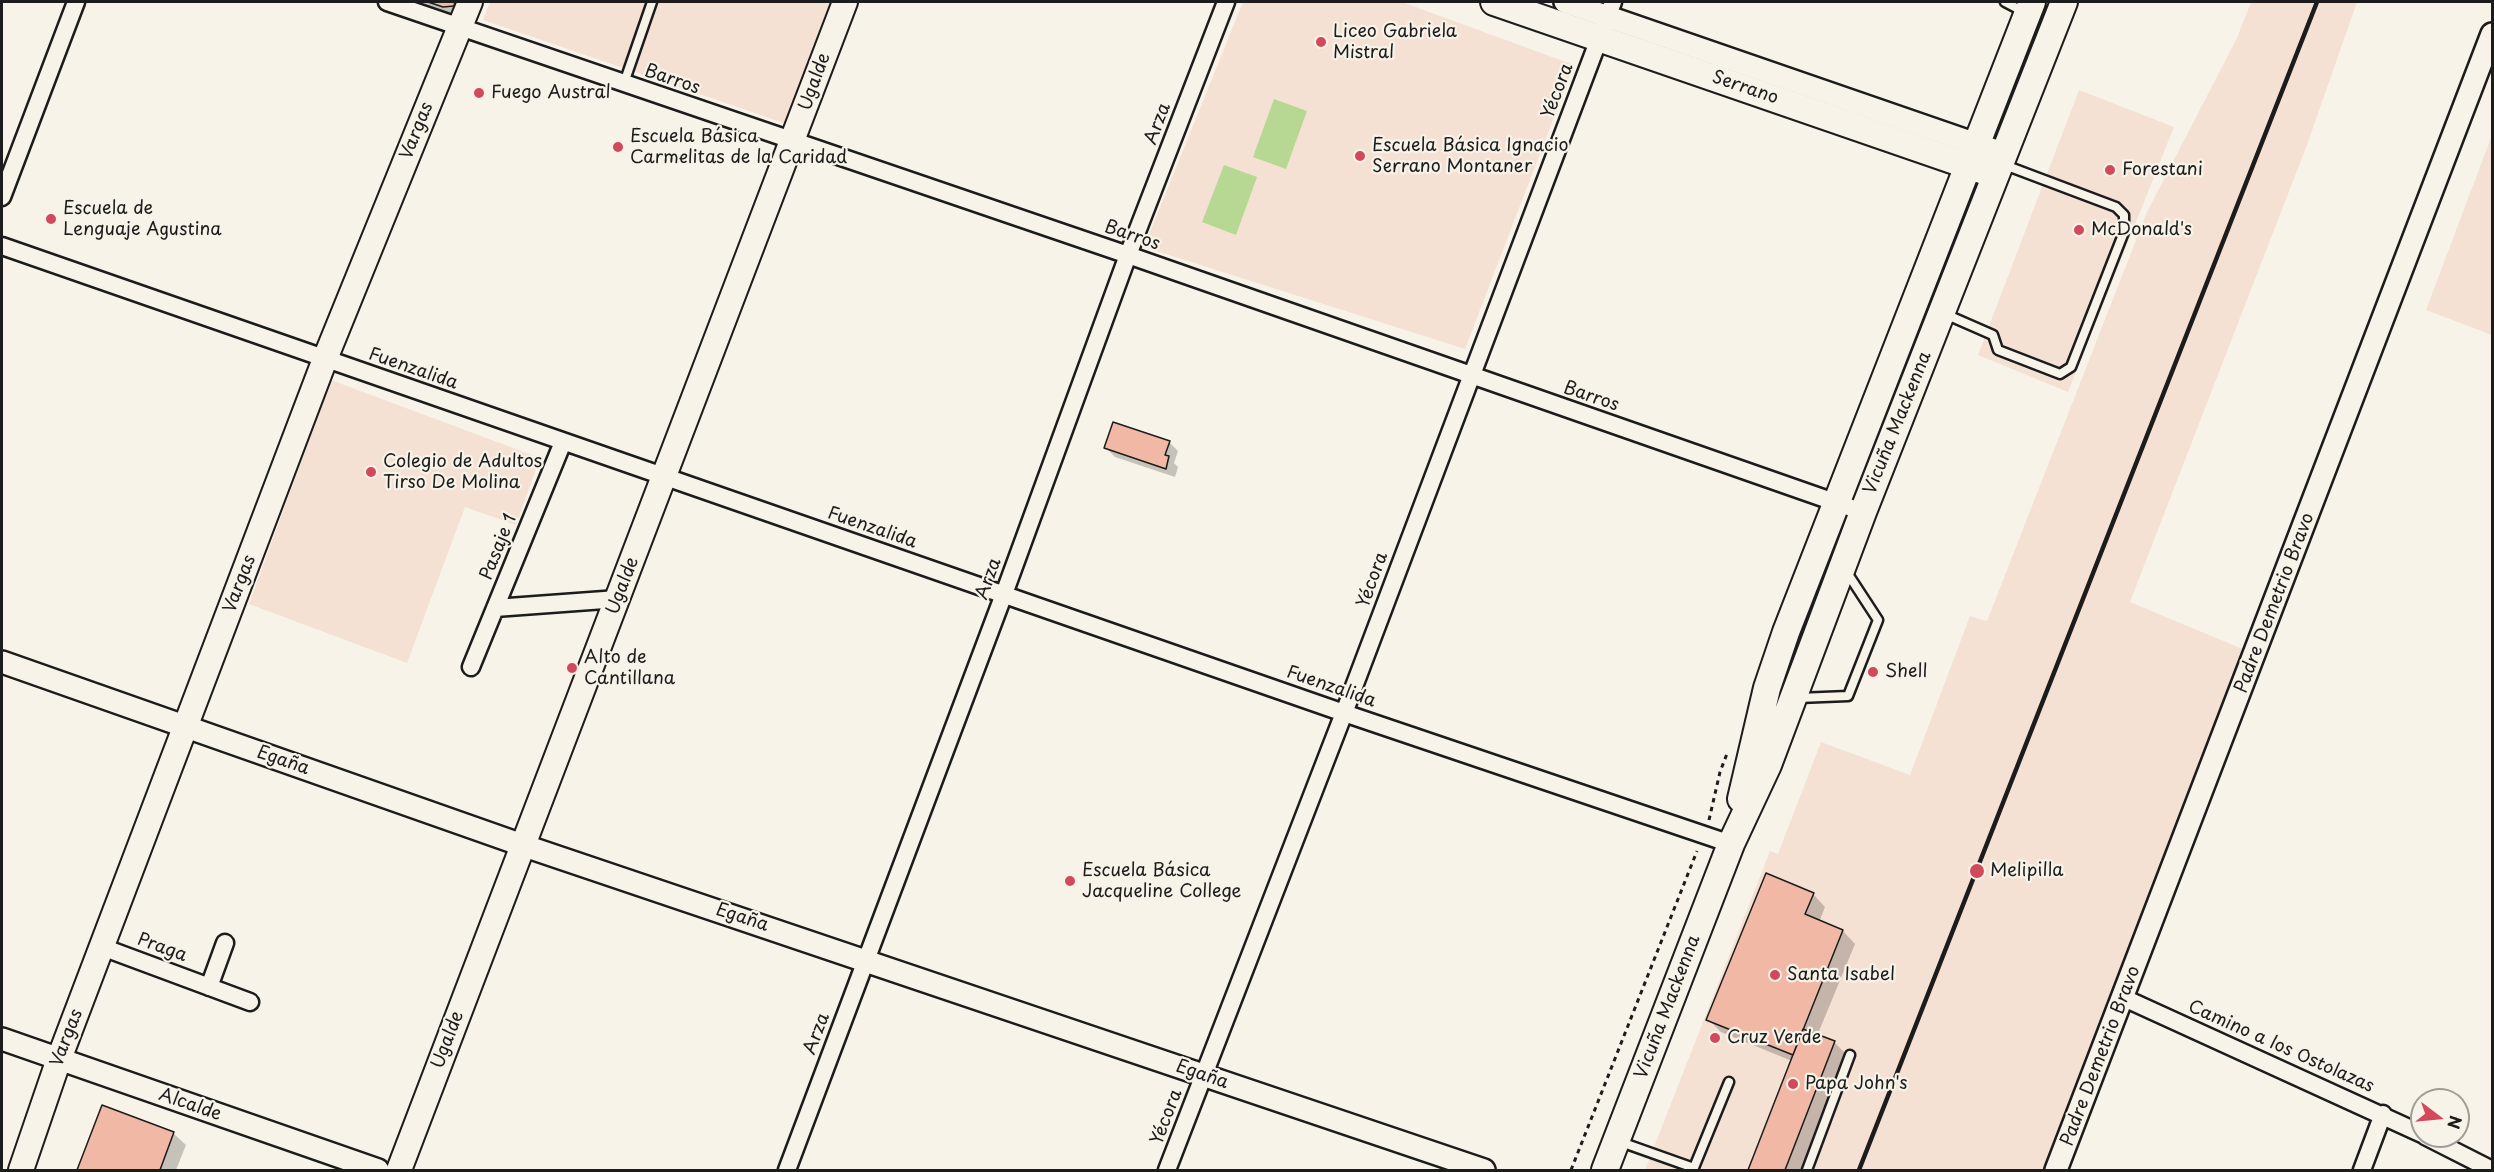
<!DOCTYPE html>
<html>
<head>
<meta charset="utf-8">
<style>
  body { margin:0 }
  #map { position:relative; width:2494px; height:1172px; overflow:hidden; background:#f7f3e8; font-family:"Playpen Sans",sans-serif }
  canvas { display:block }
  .frame { position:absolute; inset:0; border:3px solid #1c1c1c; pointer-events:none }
  .north { position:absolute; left:2410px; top:1088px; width:60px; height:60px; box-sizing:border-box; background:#f7f3e8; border:2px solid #9f9d96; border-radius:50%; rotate:106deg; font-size:16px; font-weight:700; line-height:24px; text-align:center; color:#1c1c1c }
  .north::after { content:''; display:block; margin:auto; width:21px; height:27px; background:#d1495b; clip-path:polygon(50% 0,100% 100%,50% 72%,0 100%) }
</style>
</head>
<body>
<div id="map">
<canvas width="2494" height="1172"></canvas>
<div class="frame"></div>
<div class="north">N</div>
</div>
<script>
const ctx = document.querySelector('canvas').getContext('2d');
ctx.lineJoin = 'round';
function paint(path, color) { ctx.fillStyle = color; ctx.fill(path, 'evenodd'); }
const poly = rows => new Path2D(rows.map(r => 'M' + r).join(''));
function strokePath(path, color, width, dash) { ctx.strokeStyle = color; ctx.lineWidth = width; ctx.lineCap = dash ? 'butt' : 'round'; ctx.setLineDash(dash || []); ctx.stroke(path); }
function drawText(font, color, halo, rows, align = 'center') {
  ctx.font = font + ' "Playpen Sans",sans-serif'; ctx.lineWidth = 4.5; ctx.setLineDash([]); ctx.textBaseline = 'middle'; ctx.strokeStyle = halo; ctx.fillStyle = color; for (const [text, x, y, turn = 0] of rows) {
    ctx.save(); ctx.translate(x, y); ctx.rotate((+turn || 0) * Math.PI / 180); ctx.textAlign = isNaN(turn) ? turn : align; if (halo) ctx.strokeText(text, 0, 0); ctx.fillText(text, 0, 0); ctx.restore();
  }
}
const built = poly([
  [490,2,833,2,787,124,483,20],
  [1243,2,1402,2,1574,65,1465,349,1144,247],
  [2251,2,2357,2,2307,145,2130,602,2245,650,2044,1170,1645,1170,1770,851,1778,854,1821,742,1910,775,1970,616,1987,621,2147,212,2237,38],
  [2079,90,2174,127,2068,392,1978,355],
  [2492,135,2492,335,2426,310],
  [331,380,540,458,516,525,465,507,407,663,249,604]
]);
const green = poly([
  [1274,99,1307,111,1286,169,1253,157],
  [1224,165,1257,177,1236,235,1202,222]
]);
const shadow = poly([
  [409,2,471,2,457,19],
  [1169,442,1178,451,1174,463,1178,467,1175,477,1115,457,1106,448],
  [1813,894,1825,907,1819,922,1843,931,1855,944,1817,1036,1834,1042,1846,1054,1802,1170,1750,1170,1792,1061,1721,1032,1708,1019],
  [103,1107,173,1133,186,1145,176,1170,79,1170]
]);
const building = poly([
  [428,2,455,2,454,6,443,7,428,2],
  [1113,422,1170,441,1165,455,1169,456,1166,469,1104,448,1113,422],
  [1766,873,1814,893,1805,914,1843,930,1793,1055,1706,1020,1766,873],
  [1803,1029,1835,1041,1785,1170,1748,1170,1803,1029],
  [102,1105,174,1132,160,1170,77,1170,102,1105]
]);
const path = poly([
  [1709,820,1720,772,1728,751],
  [1571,1170,1697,851]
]);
const service = poly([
  [2005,2,2026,13],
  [624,83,652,2],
  [1945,314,1993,335,1998,350,2060,374,2071,367,2124,232,2124,215,2116,207,2002,164],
  [1798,698,1848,696,1878,620,1846,571],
  [1618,1141,1694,1168],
  [1693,1170,1729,1082],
  [1807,1170,1850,1055]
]);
const minor = poly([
  [387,2,1128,255,1863,512],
  [2,197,76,2],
  [2,246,1344,713,1731,844],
  [495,608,618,599],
  [471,667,563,442],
  [102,947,250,1002],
  [209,987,225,943],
  [2124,998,2422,1134],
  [2425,1136,2492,1170],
  [787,1170,1004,594,1128,255,1226,2],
  [1167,1170,1344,713,1613,2],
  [2362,1170,2383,1114]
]);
const tertiary = poly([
  [1565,2,2005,154],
  [2,662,522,845,1484,1170],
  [2,1039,378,1170],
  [2056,1170,2492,34]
]);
const secondary = poly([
  [21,1170,59,1059,325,359,470,2],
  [399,1170,845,2]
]);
const primary = poly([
  [1494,2,1984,171],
  [1741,799,1767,688,1786,632,2032,2],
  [1605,1170,1731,844,1768,765,1863,512,2064,2]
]);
const rail = poly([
  [1859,1170,2317,2]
]);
const markers = [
  [1321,42,6,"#d1495b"],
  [479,93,6,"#d1495b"],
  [618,147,6,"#d1495b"],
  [1360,156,6,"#d1495b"],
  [2110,170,6,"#d1495b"],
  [51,219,6,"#d1495b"],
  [2079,230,6,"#d1495b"],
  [371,472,6,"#d1495b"],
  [572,668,6,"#d1495b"],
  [1873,672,6,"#d1495b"],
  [1977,871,8,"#d1495b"],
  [1070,881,6,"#d1495b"],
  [1775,975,6,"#d1495b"],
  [1715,1038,6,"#d1495b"],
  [1793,1084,6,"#d1495b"]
];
const poiNames = [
  ["Liceo Gabriela",1333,32],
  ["Mistral",1333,53],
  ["Fuego Austral",491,93],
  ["Escuela Básica",630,137],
  ["Carmelitas de la Caridad",630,158],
  ["Escuela Básica Ignacio",1372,146],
  ["Serrano Montaner",1372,167],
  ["Forestani",2122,170],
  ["Escuela de",63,209],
  ["Lenguaje Agustina",63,230],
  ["McDonald's",2091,230],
  ["Colegio de Adultos",383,462],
  ["Tirso De Molina",383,483],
  ["Alto de",584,658],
  ["Cantillana",584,679],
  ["Shell",1885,672],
  ["Escuela Básica",1082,871],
  ["Jacqueline College",1082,892],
  ["Melipilla",1990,871],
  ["Santa Isabel",1787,975],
  ["Cruz Verde",1727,1038],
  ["Papa John's",1805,1084]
];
const streetNames = [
  ["Barros",672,80,19],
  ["Ugalde",815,82,-70],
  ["Serrano",1745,88,19],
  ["Yécora",1558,91,-69],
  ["Arza",1158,124,-69],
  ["Vargas",417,131,-68],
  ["Barros",1132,236,19],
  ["Fuenzalida",413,369,19],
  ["Barros",1591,397,19],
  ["Vicuña Mackenna",1898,423,-68],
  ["Fuenzalida",872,528,19],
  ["Pasaje 1",499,547,-68],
  ["Arza",989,579,-70],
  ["Yécora",1373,580,-70],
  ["Vargas",240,584,-69],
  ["Ugalde",623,586,-69],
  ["Padre Demetrio Bravo",2275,603,-69],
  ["Fuenzalida",1331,687,19],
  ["Egaña",283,761,19],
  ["Egaña",742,918,18],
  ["Praga",162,948,20],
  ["Vicuña Mackenna",1668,1007,-69],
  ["Arza",817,1034,-69],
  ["Vargas",67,1038,-69],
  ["Ugalde",448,1040,-69],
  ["Camino a los Ostolazas",2281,1047,24],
  ["Padre Demetrio Bravo",2101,1056,-69],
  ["Egaña",1202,1075,19],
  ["Alcalde",190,1105,19],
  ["Yécora",1167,1117,-69]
];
paint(built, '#f5e1d4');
paint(green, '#b6d893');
paint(shadow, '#0003');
paint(building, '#f0b8a5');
strokePath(building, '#1c1c1c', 1.5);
strokePath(service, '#1c1c1c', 13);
strokePath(minor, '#1c1c1c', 21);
strokePath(tertiary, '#1c1c1c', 26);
strokePath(secondary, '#1c1c1c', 28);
strokePath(primary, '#1c1c1c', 30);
strokePath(path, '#1c1c1c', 3, [4.5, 4.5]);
strokePath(service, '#f7f3e8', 8);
strokePath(minor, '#f7f3e8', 16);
strokePath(tertiary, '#f7f3e8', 21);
strokePath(secondary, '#f7f3e8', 24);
strokePath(primary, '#f7f3e8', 26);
strokePath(rail, '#1c1c1c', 4.5);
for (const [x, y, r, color] of markers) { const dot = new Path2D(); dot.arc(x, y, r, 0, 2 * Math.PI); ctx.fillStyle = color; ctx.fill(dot); strokePath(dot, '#f7f3e8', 2); }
drawText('18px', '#1c1c1c', '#f7f3e8', poiNames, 'left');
drawText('18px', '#1c1c1c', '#f7f3e8', streetNames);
</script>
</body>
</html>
